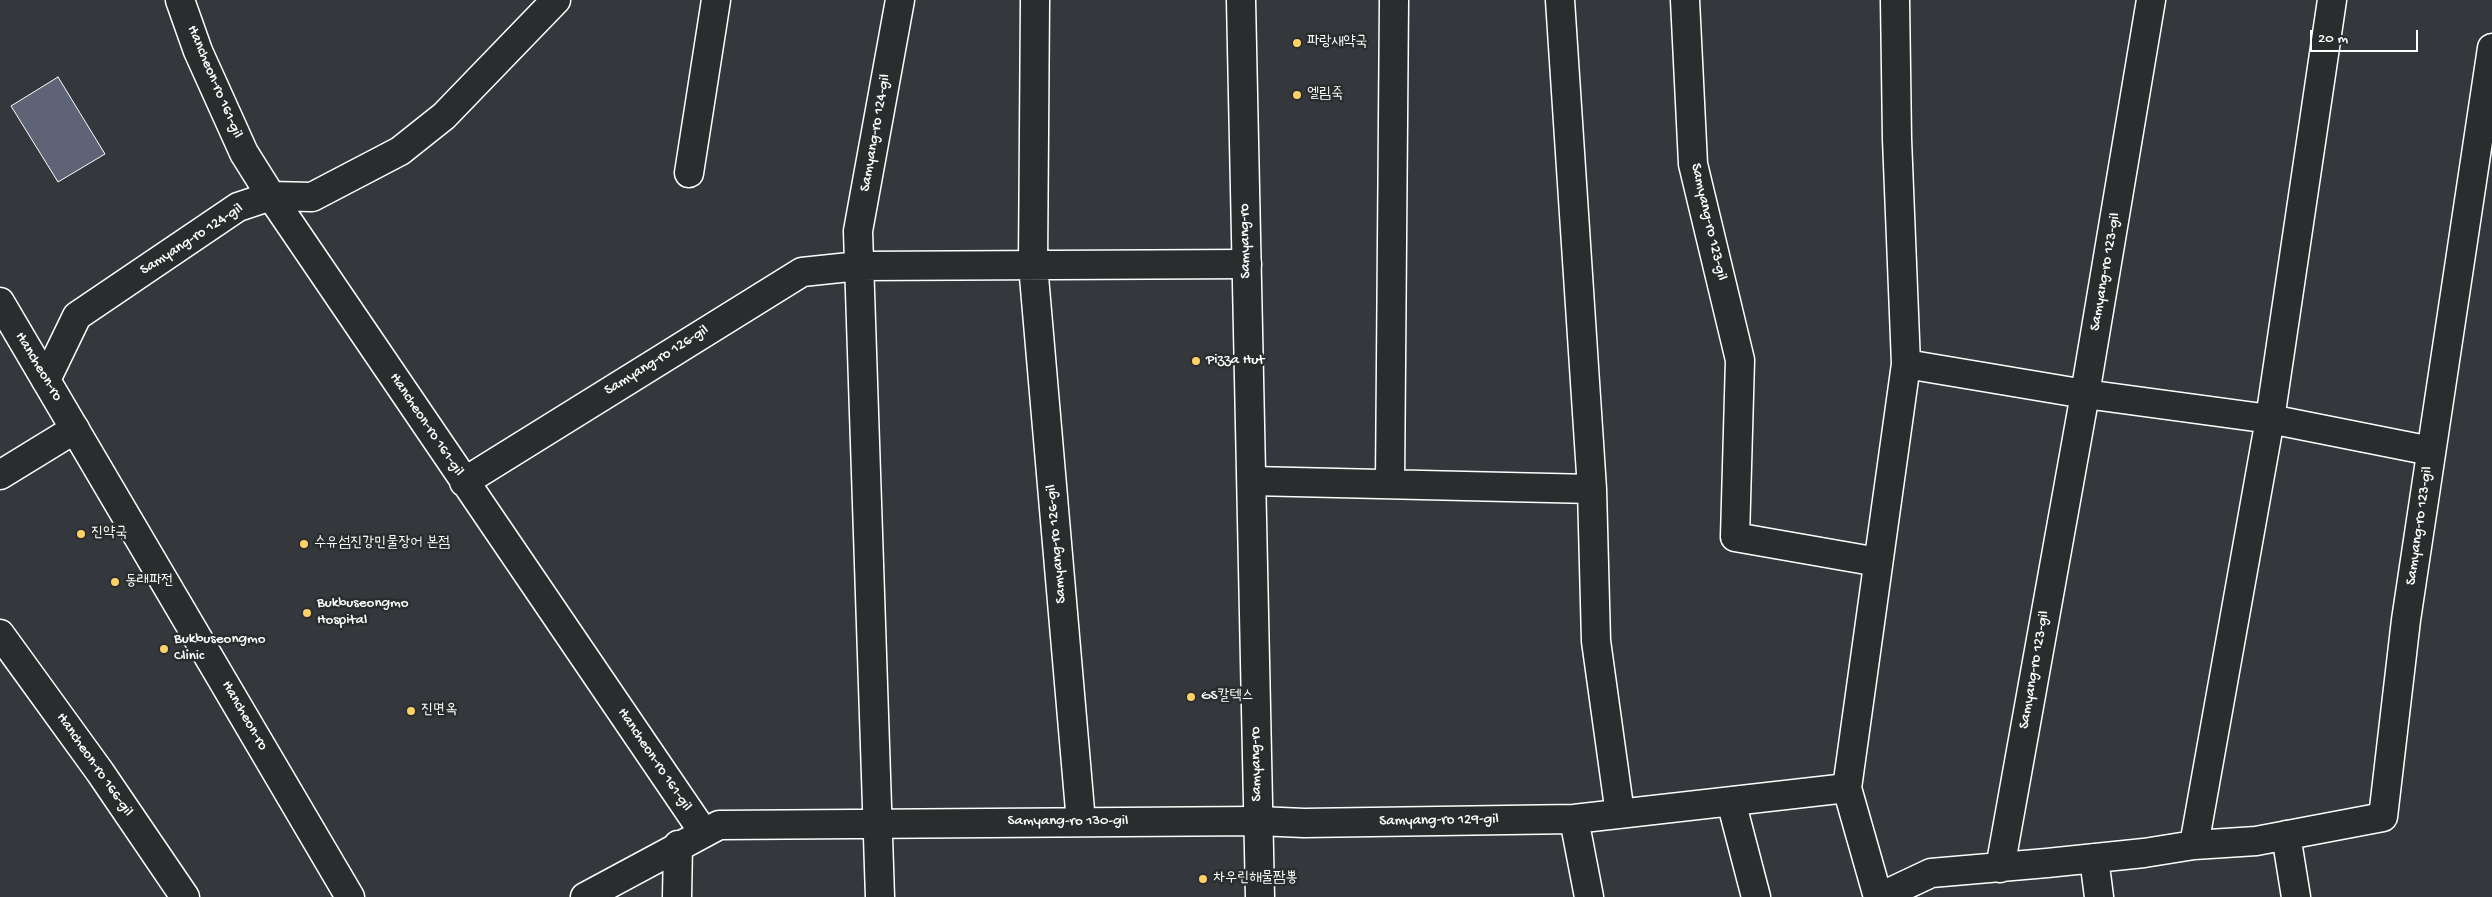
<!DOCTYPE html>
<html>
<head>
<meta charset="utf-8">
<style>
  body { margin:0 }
  #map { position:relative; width:2492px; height:897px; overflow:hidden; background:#34383c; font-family:"Gochi Hand",sans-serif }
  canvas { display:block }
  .scale { position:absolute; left:2310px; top:30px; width:108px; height:22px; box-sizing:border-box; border:2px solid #fff; border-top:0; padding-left:6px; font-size:15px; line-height:18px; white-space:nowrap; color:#fff; -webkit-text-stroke:4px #2a2d2e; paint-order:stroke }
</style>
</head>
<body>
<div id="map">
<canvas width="2492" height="897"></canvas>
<div class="scale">20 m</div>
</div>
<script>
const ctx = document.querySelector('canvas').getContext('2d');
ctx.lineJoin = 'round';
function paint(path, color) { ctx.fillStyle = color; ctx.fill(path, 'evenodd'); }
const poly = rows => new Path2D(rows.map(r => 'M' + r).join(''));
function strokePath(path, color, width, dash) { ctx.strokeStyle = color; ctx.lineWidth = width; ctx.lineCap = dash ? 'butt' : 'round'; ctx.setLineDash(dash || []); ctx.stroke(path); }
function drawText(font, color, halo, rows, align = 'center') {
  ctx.font = font + ' "Gochi Hand","Poor Story",sans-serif'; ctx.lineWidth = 5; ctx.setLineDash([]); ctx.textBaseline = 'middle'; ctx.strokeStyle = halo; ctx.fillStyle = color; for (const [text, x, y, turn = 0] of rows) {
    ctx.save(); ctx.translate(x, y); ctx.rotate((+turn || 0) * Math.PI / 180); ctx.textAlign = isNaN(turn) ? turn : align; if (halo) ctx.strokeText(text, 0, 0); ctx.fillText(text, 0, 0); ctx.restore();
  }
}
const building = poly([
  [58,77,105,154,58,182,11,106,58,77]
]);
const street = poly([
  [180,0,198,51,244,153,271,196,704,833],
  [1035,0,1033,265,1081,822],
  [1560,0,1592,489,1596,641,1620,814],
  [1685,0,1693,164,1740,360,1735,537,1878,562],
  [689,173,716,0],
  [1906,364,2085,394,2270,419,2431,451],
  [46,380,77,316,238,207,271,196,312,197,400,151,444,116,556,0],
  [0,475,75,429],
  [1252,481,1592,489],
  [464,482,802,272,859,266,1247,264],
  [1390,484,1394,0],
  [0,634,100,772,185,897],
  [1731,801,1756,897],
  [1574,819,1589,897],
  [2286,835,2296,897],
  [2194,845,2270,419,2332,0],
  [2094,858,2099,897],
  [2000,868,2085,394,2151,0],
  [585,897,719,825,1258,821,1304,823,1574,819,1847,788],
  [677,897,678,845],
  [880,897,858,231,900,0],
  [1878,897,1847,788,1906,364,1897,139,1895,0],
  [1880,897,1931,873,2047,863,2144,853,2194,845,2256,841,2383,817,2406,620,2492,48]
]);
const secondary = poly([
  [1241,0,1260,897],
  [0,302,350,897]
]);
const markers = [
  [1297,43,5,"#ffd166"],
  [1297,95,5,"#ffd166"],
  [1196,361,5,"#ffd166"],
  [81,534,5,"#ffd166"],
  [304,544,5,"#ffd166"],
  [115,582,5,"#ffd166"],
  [307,613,5,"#ffd166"],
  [164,649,5,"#ffd166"],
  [1191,697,5,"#ffd166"],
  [411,711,5,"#ffd166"],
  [1203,879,5,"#ffd166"]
];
const poiNames = [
  ["파랑새약국",1307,43],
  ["엘림죽",1307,95],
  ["Pizza Hut",1206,361],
  ["진약국",91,534],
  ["수유섬진강민물장어 본점",314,544],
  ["동래파전",125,582],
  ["Bukbuseongmo",317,604],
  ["Hospital",317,621],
  ["Bukbuseongmo",174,640],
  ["Clinic",174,657],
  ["GS칼텍스",1201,697],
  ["진면옥",421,711],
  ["차우린해물짬뽕",1213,879]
];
const streetNames = [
  ["Hancheon-ro 161-gil",214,82,67],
  ["Samyang-ro 124-gil",876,133,-80],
  ["Samyang-ro 123-gil",1708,222,77],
  ["Samyang-ro 124-gil",192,240,-33],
  ["Samyang-ro",1246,241,-91],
  ["Samyang-ro 123-gil",2106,272,-80],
  ["Samyang-ro 126-gil",657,361,-32],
  ["Hancheon-ro",38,367,59],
  ["Hancheon-ro 161-gil",426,425,56],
  ["Samyang-ro 123-gil",2420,526,-82],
  ["Samyang-ro 126-gil",1057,544,-95],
  ["Samyang-ro 123-gil",2035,670,-80],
  ["Hancheon-ro",244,716,60],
  ["Hancheon-ro 161-gil",654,760,56],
  ["Samyang-ro",1257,764,-91],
  ["Hancheon-ro 166-gil",94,765,55],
  ["Samyang-ro 129-gil",1439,821,-1],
  ["Samyang-ro 130-gil",1068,822]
];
paint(building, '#5e6475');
strokePath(building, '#fff', 1);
strokePath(street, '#fff', 31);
strokePath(secondary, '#fff', 31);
strokePath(street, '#2a2d2e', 28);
strokePath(secondary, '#2a2d2e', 28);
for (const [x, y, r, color] of markers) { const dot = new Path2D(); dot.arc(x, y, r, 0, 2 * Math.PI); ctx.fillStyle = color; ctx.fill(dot); strokePath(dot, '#2a2d2e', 2); }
drawText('15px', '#fff', '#2a2d2e', poiNames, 'left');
drawText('15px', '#fff', '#2a2d2e', streetNames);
</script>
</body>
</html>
